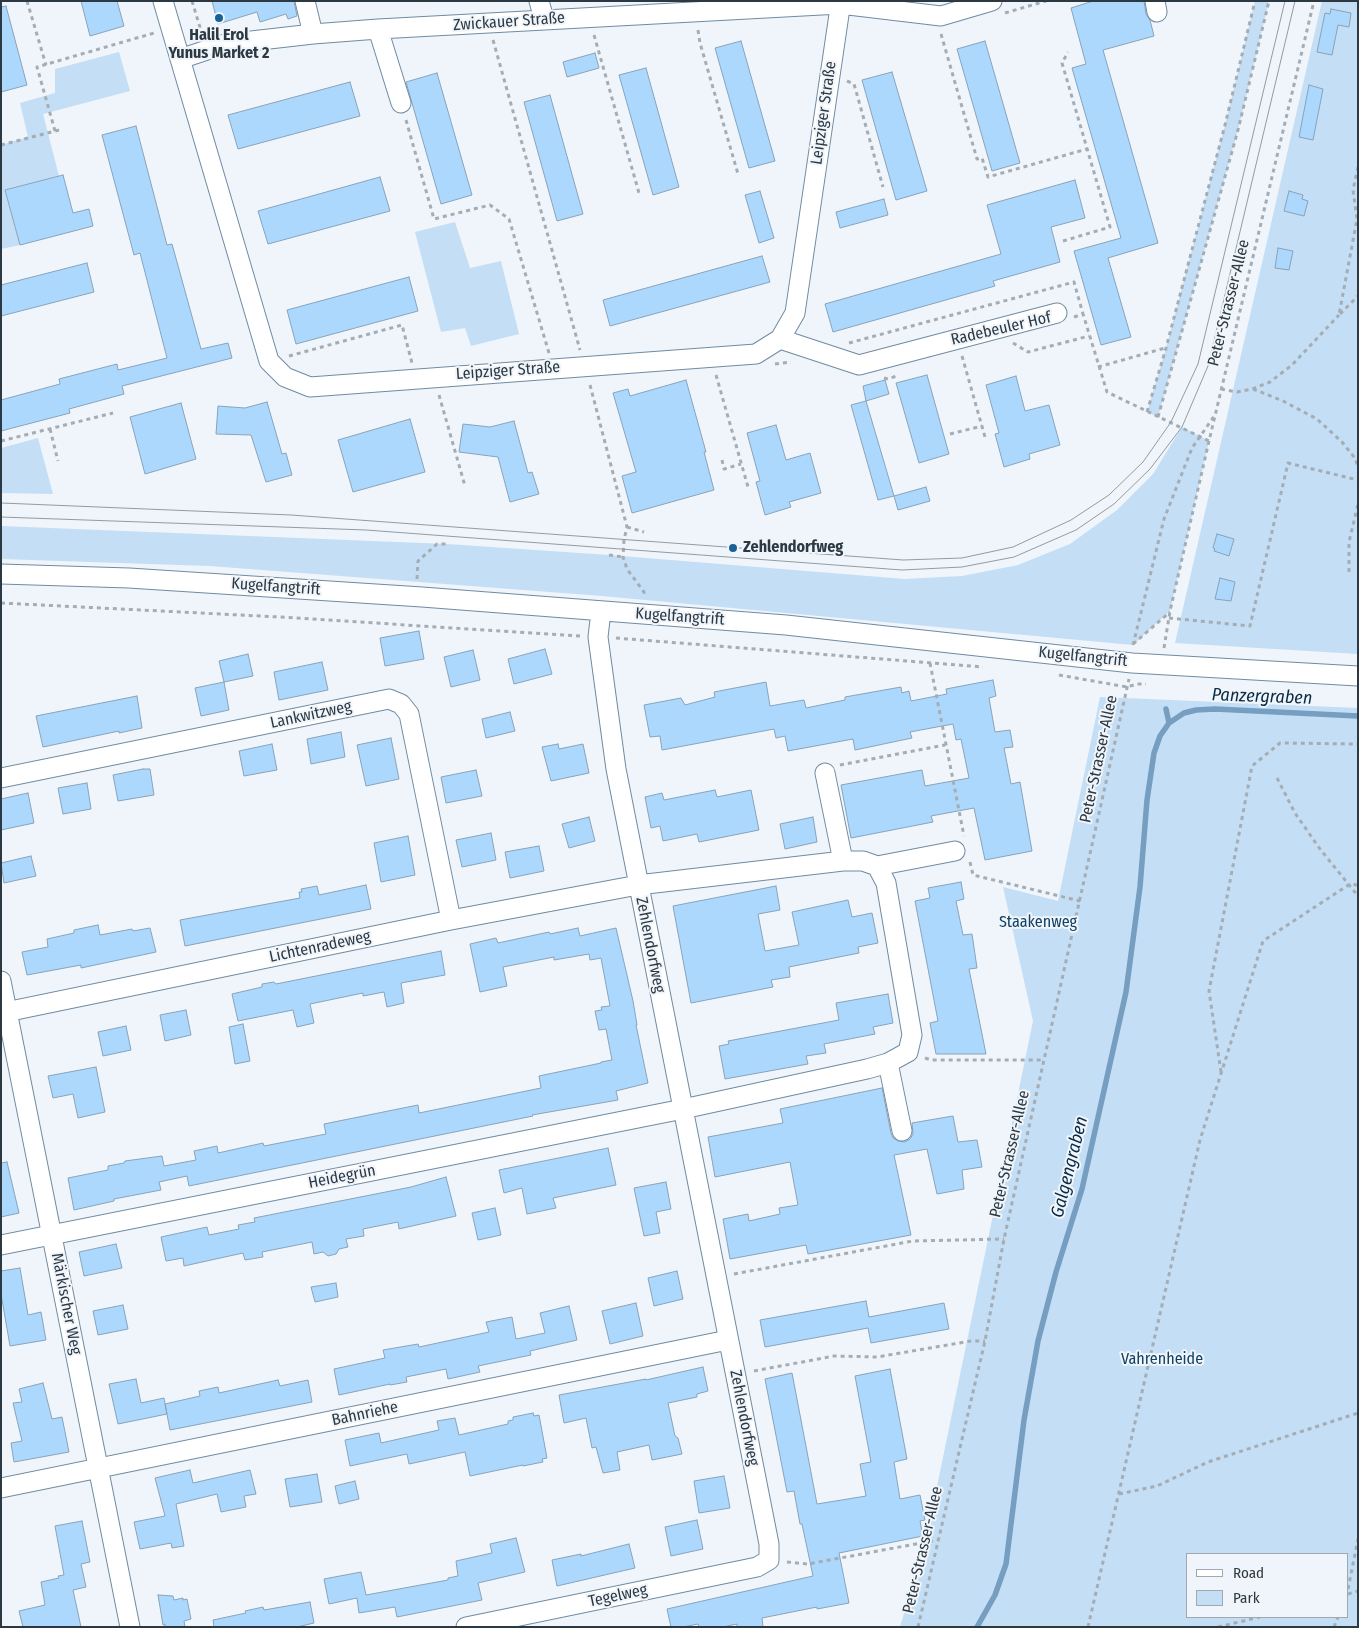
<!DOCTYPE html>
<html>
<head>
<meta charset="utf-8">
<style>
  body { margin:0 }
  #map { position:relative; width:1359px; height:1628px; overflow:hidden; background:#eff5fa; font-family:"Fira Sans Condensed",sans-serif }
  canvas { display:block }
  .frame { position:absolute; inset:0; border:2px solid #2c3842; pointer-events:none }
  .legend { position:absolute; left:1186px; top:1553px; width:162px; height:65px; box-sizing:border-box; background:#eff5fa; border:1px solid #a1a9b0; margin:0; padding:6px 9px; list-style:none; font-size:15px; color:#2c3842 }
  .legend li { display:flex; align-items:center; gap:10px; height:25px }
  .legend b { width:25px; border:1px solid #a1a9b0 }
</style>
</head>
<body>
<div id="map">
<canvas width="1359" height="1628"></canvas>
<div class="frame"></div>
<ul class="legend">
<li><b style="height:6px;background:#fff"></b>Road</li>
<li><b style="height:14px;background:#c4def5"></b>Park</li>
</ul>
</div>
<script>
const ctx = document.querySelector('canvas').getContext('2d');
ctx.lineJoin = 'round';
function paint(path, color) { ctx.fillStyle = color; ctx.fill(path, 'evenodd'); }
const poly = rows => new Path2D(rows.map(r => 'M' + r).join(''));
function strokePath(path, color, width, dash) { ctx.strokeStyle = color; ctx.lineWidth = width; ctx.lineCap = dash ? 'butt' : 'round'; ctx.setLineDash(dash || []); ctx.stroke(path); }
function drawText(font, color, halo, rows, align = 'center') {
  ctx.font = font + ' "Fira Sans Condensed",sans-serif'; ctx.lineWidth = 4; ctx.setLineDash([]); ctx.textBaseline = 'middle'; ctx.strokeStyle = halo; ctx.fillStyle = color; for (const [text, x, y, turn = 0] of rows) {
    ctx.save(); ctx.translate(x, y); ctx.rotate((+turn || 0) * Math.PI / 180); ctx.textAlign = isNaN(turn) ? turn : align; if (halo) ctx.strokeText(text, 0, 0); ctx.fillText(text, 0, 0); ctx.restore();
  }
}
const green = poly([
  [1255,1,1269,1,1238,130,1158,417,1147,412,1166,348,1225,125],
  [1322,1,1358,1,1358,654,1175,643],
  [119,52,130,91,43,114,59,176,5,190,20,245,1,249,1,145,28,137,20,103,55,93,55,69],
  [455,222,470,268,501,261,519,334,471,346,465,328,441,332,415,232],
  [1182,427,1209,441,1170,611,1133,645,602,596,210,566,1,559,1,526,447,544,609,555,905,579,962,576,1018,565,1070,544,1117,510,1153,474],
  [38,438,53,494,1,493,1,448],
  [1100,697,1358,708,1358,1627,900,1627,928,1530,1033,1021,1003,887,1058,901],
  [1188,1554,1348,1554,1348,1617,1188,1617]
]);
const stream = poly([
  [1169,723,1184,713,1196,710,1215,709,1358,716],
  [977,1627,995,1595,1006,1564,1024,1420,1038,1341,1056,1272,1082,1189,1126,992,1140,887,1147,800,1154,753,1160,736,1169,723,1166,709]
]);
const building = poly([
  [81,1,117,1,124,26,90,36,81,1],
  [212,1,294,1,297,16,288,19,286,14,260,22,257,12,218,24,212,1],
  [1093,1,1144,1,1146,14,1150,20,1154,36,1103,50,1158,243,1108,258,1131,337,1101,345,1074,251,1121,238,1072,68,1086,64,1071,8,1093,1],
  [6,6,27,85,1,92,1,7,6,6],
  [1331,9,1351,13,1349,27,1338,25,1332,55,1317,52,1325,13,1330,14,1331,9],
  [741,41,775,161,749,168,715,48,741,41],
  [985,41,1020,163,992,171,957,49,985,41],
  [595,53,599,68,567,77,563,62,595,53],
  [646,68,679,187,653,195,619,75,646,68],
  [892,72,927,191,896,200,862,80,892,72],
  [437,73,472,195,441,204,406,82,437,73],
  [350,82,360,116,238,149,228,115,350,82],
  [1309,85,1323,89,1313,140,1299,137,1309,85],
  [550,95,583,214,557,221,524,102,550,95],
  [136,126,167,245,172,244,201,349,228,343,232,358,122,386,124,394,69,409,70,413,1,431,1,400,60,384,59,379,117,364,118,370,167,358,140,253,134,255,102,135,136,126],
  [63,175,73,213,89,209,93,226,20,245,5,190,63,175],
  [380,177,390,211,268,244,258,211,380,177],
  [1075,180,1085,218,1051,227,1060,262,993,281,995,286,833,332,825,304,1001,254,987,205,1075,180],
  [760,191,774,238,759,243,745,195,760,191],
  [1289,191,1303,195,1302,199,1308,201,1304,216,1284,211,1289,191],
  [884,199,888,215,840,228,836,212,884,199],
  [1278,248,1293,251,1289,270,1275,268,1278,248],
  [762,256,770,282,610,326,603,300,762,256],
  [87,263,94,292,1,316,1,285,87,263],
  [409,277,418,311,296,344,287,310,409,277],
  [927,375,949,454,919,463,896,383,927,375],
  [1016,376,1025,411,1049,405,1060,445,1029,454,1030,459,1004,467,995,434,999,433,986,385,1016,376],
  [686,380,706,452,704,452,714,490,632,513,622,476,636,472,613,393,628,389,630,396,686,380],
  [885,380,889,394,866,401,863,386,885,380],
  [866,401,894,496,878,500,851,405,866,401],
  [267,402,282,454,286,453,292,475,266,482,251,435,216,434,218,406,245,408,267,402],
  [181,403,196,459,145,474,130,417,181,403],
  [410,419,425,472,353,492,338,440,410,419],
  [514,421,528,473,532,472,539,494,510,502,498,457,459,452,463,424,490,427,514,421],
  [776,425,786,460,810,453,821,493,789,502,791,507,765,515,756,482,760,481,747,433,776,425],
  [926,487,930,501,898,510,894,496,926,487],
  [1217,534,1234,539,1229,556,1214,551,1215,549,1213,548,1217,534],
  [1220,578,1235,582,1231,601,1215,599,1220,578],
  [419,631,424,659,385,666,380,638,419,631],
  [545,649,552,674,514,684,508,659,545,649],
  [473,650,480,680,451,687,444,657,473,650],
  [248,654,253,676,224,682,219,661,248,654],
  [322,662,328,690,279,700,274,672,322,662],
  [993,680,996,696,989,698,995,732,1010,730,1013,747,1004,748,1011,784,1020,782,1032,851,985,860,974,808,931,816,933,822,851,838,841,785,922,770,925,786,969,778,961,739,956,740,953,724,910,732,912,738,855,750,853,739,788,751,785,736,776,738,774,729,662,750,660,736,650,737,644,705,681,698,685,705,715,697,714,692,766,682,770,706,804,700,806,708,845,700,845,697,901,687,902,693,909,691,911,701,947,694,946,689,993,680],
  [224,682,229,710,201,716,195,688,224,682],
  [137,696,142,728,119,733,119,731,43,747,36,716,137,696],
  [510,712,515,731,486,738,482,719,510,712],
  [341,732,345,757,311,764,307,739,341,732],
  [391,738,399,779,366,786,357,745,391,738],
  [272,744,277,770,244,776,239,751,272,744],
  [558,744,559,749,583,744,589,773,551,781,542,747,558,744],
  [143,769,150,769,154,795,118,801,113,775,143,769],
  [476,770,482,796,446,803,441,777,476,770],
  [87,783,91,809,63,814,58,788,87,783],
  [715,790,717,797,751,790,759,830,699,842,697,834,663,841,660,826,651,828,645,797,662,793,664,800,715,790],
  [28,793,34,823,1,830,1,799,28,793],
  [589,817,595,841,569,848,562,824,589,817],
  [813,817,817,842,785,849,780,824,813,817],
  [491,833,496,860,462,867,456,840,491,833],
  [408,836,415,875,381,882,374,843,408,836],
  [539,846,544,871,510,878,505,852,539,846],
  [31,856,36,876,4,883,1,863,31,856],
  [961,882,964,899,956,901,963,935,972,934,977,968,969,969,986,1054,936,1054,930,1023,938,1021,915,901,930,898,928,888,961,882],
  [366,885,371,909,185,946,180,920,300,898,299,892,302,892,301,889,317,886,319,895,366,885],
  [776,886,780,910,758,914,765,951,799,945,792,912,848,900,852,917,872,913,878,943,858,947,859,953,789,967,790,977,771,980,773,987,691,1003,673,906,776,886],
  [98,925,100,935,132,929,133,931,150,928,156,952,81,968,81,965,27,975,22,952,48,947,47,939,74,933,74,930,98,925],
  [578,928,580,936,616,928,633,1001,637,1025,636,1025,648,1083,616,1091,618,1100,532,1115,533,1116,189,1186,187,1176,159,1182,161,1190,114,1199,114,1201,74,1210,68,1178,108,1170,108,1166,124,1163,125,1161,162,1156,164,1166,196,1160,194,1151,217,1146,218,1153,263,1143,264,1146,326,1134,324,1124,418,1105,419,1113,541,1088,539,1076,601,1063,601,1062,612,1060,606,1029,599,1030,595,1011,602,1010,601,1007,610,1006,601,958,590,960,589,954,554,960,554,957,503,967,507,986,480,992,470,944,496,938,498,943,549,932,550,934,578,928],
  [441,951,445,975,401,983,404,1003,387,1007,384,992,363,996,363,993,310,1004,314,1023,297,1027,293,1010,238,1021,232,994,262,987,262,984,274,982,276,984,441,951],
  [888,994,893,1023,873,1027,875,1034,824,1044,826,1053,806,1056,808,1064,725,1079,719,1046,729,1044,728,1041,839,1020,836,1003,888,994],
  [186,1010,191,1035,165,1041,160,1015,186,1010],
  [243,1024,250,1061,235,1064,229,1027,243,1024],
  [126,1026,131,1050,103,1056,98,1032,126,1026],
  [96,1067,105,1112,78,1118,73,1094,53,1098,48,1076,96,1067],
  [882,1088,891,1133,893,1138,898,1141,905,1142,910,1139,913,1134,912,1123,953,1116,958,1142,977,1140,982,1167,962,1170,964,1189,937,1194,927,1149,894,1155,911,1235,808,1254,806,1245,730,1259,723,1219,748,1214,749,1221,780,1214,779,1208,798,1205,790,1162,715,1177,708,1137,783,1123,780,1109,882,1088],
  [608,1148,616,1185,553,1198,556,1208,527,1214,522,1188,504,1193,499,1170,608,1148],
  [7,1162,19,1213,1,1217,1,1163,7,1162],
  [446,1177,456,1216,399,1229,398,1222,363,1229,364,1236,346,1239,348,1247,339,1249,336,1254,328,1256,323,1252,314,1254,312,1242,262,1252,263,1257,245,1260,243,1253,184,1266,183,1258,166,1261,161,1237,207,1227,209,1235,239,1229,238,1225,255,1222,254,1218,411,1187,446,1177],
  [666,1182,671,1209,656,1212,660,1233,644,1236,634,1188,666,1182],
  [495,1208,501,1235,478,1240,472,1213,495,1208],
  [116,1244,122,1268,84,1276,79,1252,116,1244],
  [20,1268,28,1315,41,1312,46,1340,10,1346,1,1294,1,1271,20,1268],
  [677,1271,683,1299,654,1306,648,1278,677,1271],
  [336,1283,338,1297,315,1302,311,1287,336,1283],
  [866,1301,869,1317,944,1303,949,1329,871,1343,868,1328,765,1347,760,1320,866,1301],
  [636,1303,643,1336,610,1344,602,1311,636,1303],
  [123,1305,128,1329,98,1335,93,1311,123,1305],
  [569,1306,577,1340,530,1351,531,1355,478,1366,480,1372,448,1379,446,1369,406,1377,407,1382,390,1385,390,1384,339,1395,334,1369,385,1358,383,1350,418,1344,419,1347,489,1332,486,1322,512,1317,516,1339,545,1333,540,1313,569,1306],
  [703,1367,708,1391,697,1394,697,1397,668,1403,675,1436,678,1438,682,1454,652,1460,649,1445,617,1452,620,1470,603,1473,596,1447,592,1448,586,1418,564,1423,559,1395,646,1379,646,1380,703,1367],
  [890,1369,907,1459,894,1462,900,1499,920,1495,925,1520,920,1521,923,1536,839,1553,849,1603,817,1609,817,1607,762,1618,763,1627,737,1627,737,1624,723,1627,699,1627,698,1624,683,1627,671,1627,667,1609,813,1576,802,1524,800,1524,794,1491,787,1492,765,1379,792,1373,817,1504,866,1496,860,1464,871,1462,855,1376,890,1369],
  [136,1379,141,1403,164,1398,167,1414,118,1424,109,1384,136,1379],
  [278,1380,280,1386,308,1380,312,1402,170,1430,165,1404,200,1396,199,1391,218,1387,219,1393,278,1380],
  [43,1383,52,1419,62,1417,69,1452,14,1462,11,1443,22,1441,13,1403,22,1402,19,1389,43,1383],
  [533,1413,534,1416,539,1415,547,1458,542,1459,543,1462,523,1466,523,1465,470,1476,465,1452,409,1464,407,1454,350,1466,345,1440,379,1433,381,1443,439,1430,437,1421,455,1418,459,1435,508,1424,508,1421,513,1420,513,1417,533,1413],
  [190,1470,193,1483,250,1470,256,1494,244,1496,246,1507,221,1512,217,1494,176,1504,184,1546,172,1548,171,1543,140,1549,134,1522,165,1516,155,1478,190,1470],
  [317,1474,322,1502,290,1507,285,1479,317,1474],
  [724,1476,730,1508,699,1513,694,1481,724,1476],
  [355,1481,359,1499,339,1504,335,1486,355,1481],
  [697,1520,703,1549,671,1556,665,1527,697,1520],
  [82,1521,90,1562,81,1564,86,1587,73,1590,81,1627,23,1627,19,1611,45,1605,41,1582,59,1578,58,1576,64,1575,55,1526,82,1521],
  [516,1538,525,1572,478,1583,482,1600,397,1617,395,1607,359,1613,357,1598,329,1604,324,1579,361,1572,366,1595,448,1580,448,1578,458,1576,456,1561,492,1553,490,1544,516,1538],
  [629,1544,635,1568,557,1586,552,1560,581,1554,581,1556,629,1544],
  [158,1595,173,1596,174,1600,183,1598,183,1600,187,1599,191,1619,184,1621,185,1627,165,1627,165,1624,163,1625,158,1595],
  [310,1602,314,1623,297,1627,214,1627,213,1620,246,1613,245,1611,263,1607,264,1610,310,1602]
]);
const path = poly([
  [27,1,46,65],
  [192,1,202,34],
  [1005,13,1046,1],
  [698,30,700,43,738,174],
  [941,34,977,159,982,158,988,177,1087,149],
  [594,35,639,193],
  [493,40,580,350],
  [847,81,854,84,883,187],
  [406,120,434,219,490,205,509,219,549,353],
  [55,131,37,67,154,33],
  [1,145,63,129],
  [1358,167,1353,190,1357,219,1339,315,1358,296],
  [1063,241,1110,227,1062,63,1068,52],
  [1074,317,1083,314,1107,392,1209,441],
  [849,343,1074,282,1083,314],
  [1013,343,1028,352,1089,336],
  [289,356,402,325,412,363],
  [962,356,985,437],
  [775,364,791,362],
  [1098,367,1165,348],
  [716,375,748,487],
  [884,378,888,379,899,375],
  [590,385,627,527,624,540,623,557,627,569,644,592,644,597],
  [1221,389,1237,392,1252,389,1270,382,1292,365,1339,315],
  [1253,389,1283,401,1317,419,1342,442,1354,457,1358,466],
  [439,395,465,486],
  [1147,412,1166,348,1225,125,1255,1],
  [1158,417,1238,130,1269,1],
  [50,429,58,461],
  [950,434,982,426],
  [1,441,113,413],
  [722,460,724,469,741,464],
  [627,527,644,532],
  [609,555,623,557],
  [1349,572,1349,542,1358,504],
  [417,579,418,561,437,544,447,544],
  [1,603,280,617,580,636],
  [1169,618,1250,626,1288,463,1358,480],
  [616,638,983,667],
  [1133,644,1170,612],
  [1133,645,1164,519,1192,448,1215,415],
  [1164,648,1170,611,1209,441,1314,1],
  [930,663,964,836],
  [1059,675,1127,687,1137,684,1146,684],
  [840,765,945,745],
  [1277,778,1295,813,1320,849,1358,896],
  [970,862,973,875,1080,901],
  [925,1058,931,1060,1044,1060],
  [1221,1072,1209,991,1252,766,1280,743,1358,744],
  [734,1274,913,1241,1004,1239],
  [754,1371,834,1356,877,1357,971,1341,985,1341],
  [1119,1494,1157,1486,1208,1462,1358,1413],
  [787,1562,808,1564,937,1540],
  [1348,1589,1358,1539],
  [1348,1594,1358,1591],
  [918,1627,985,1341,1004,1239,1129,679],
  [1088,1627,1200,1140,1263,941,1350,884,1358,885],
  [1218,1627,1260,1617],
  [1334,1627,1338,1617]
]);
const minor = poly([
  [163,1,269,361,285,377,310,387,756,354,780,339,795,313,841,1],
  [305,1,313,34],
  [539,1,544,19],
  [1155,1,1157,12],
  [378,29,401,103],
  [180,59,225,44,313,34,378,29,840,4,941,16,992,1],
  [780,339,859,365,1057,313],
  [1,574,129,578,422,597,786,625,1132,663,1358,676],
  [825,773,843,861],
  [1,778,389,699,401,704,409,714,451,920],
  [877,866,955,851],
  [1,981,130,1627],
  [1,1013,451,920,638,885,843,861,863,861,877,866,886,883,912,1035,908,1052,888,1063,867,1069,683,1109,1,1245],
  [888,1063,902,1131],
  [1,1488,728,1340],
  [466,1627,757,1567,769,1560,769,1544,616,769,598,637,601,611]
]);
const tram = poly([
  [1,503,291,515,903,560,962,558,1013,547,1071,520,1109,495,1143,462,1171,422,1198,364,1285,1],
  [1,517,366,530,902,570,962,567,1014,557,1076,530,1114,504,1150,469,1182,427,1208,366,1295,1]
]);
const markers = [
  [219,18,5,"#186296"],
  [733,548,5,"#186296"]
];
const streetNames = [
  ["Zwickauer Straße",509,22,-4],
  ["Leipziger Straße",824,113,-82],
  ["Peter-Strasser-Allee",1229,303,-76],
  ["Radebeuler Hof",1001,329,-13],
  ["Leipziger Straße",508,371,-4],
  ["Kugelfangtrift",276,587,4],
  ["Kugelfangtrift",680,617,4],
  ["Kugelfangtrift",1083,657,6],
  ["Lankwitzweg",311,715,-12],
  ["Peter-Strasser-Allee",1099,759,-78],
  ["Zehlendorfweg",650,945,79],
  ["Lichtenradeweg",320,947,-12],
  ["Peter-Strasser-Allee",1010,1154,-77],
  ["Heidegrün",342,1177,-11],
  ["Märkischer Weg",66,1304,79],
  ["Bahnriehe",365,1414,-12],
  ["Zehlendorfweg",744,1418,79],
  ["Peter-Strasser-Allee",923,1550,-77],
  ["Tegelweg",618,1596,-12]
];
const poiNames = [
  ["Halil Erol",219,36],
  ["Yunus Market 2",219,54],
  ["Zehlendorfweg",743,548,"left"]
];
const parkNames = [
  ["Staakenweg",1038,923],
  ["Vahrenheide",1162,1360]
];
const waterNames = [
  ["Panzergraben",1262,697,2],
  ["Galgengraben",1070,1167,-76]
];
paint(green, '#c4def5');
strokePath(stream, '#759ec1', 5.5);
paint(building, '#add8fd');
strokePath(building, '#87a3bb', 1);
strokePath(minor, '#708ba3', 21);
strokePath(path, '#a5adb4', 3, [4, 4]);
strokePath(minor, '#fff', 19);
strokePath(tram, '#929ba2', 1);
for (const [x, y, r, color] of markers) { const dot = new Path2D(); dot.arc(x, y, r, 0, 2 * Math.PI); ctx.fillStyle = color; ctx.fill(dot); strokePath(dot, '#eff5fa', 2); }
drawText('16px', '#2c3842', '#eff5fa', streetNames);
drawText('bold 16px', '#2c3842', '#eff5fa', poiNames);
drawText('16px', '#114164', '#eff5fa', parkNames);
drawText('italic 18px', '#0a2b44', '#eff5fa', waterNames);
</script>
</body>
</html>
